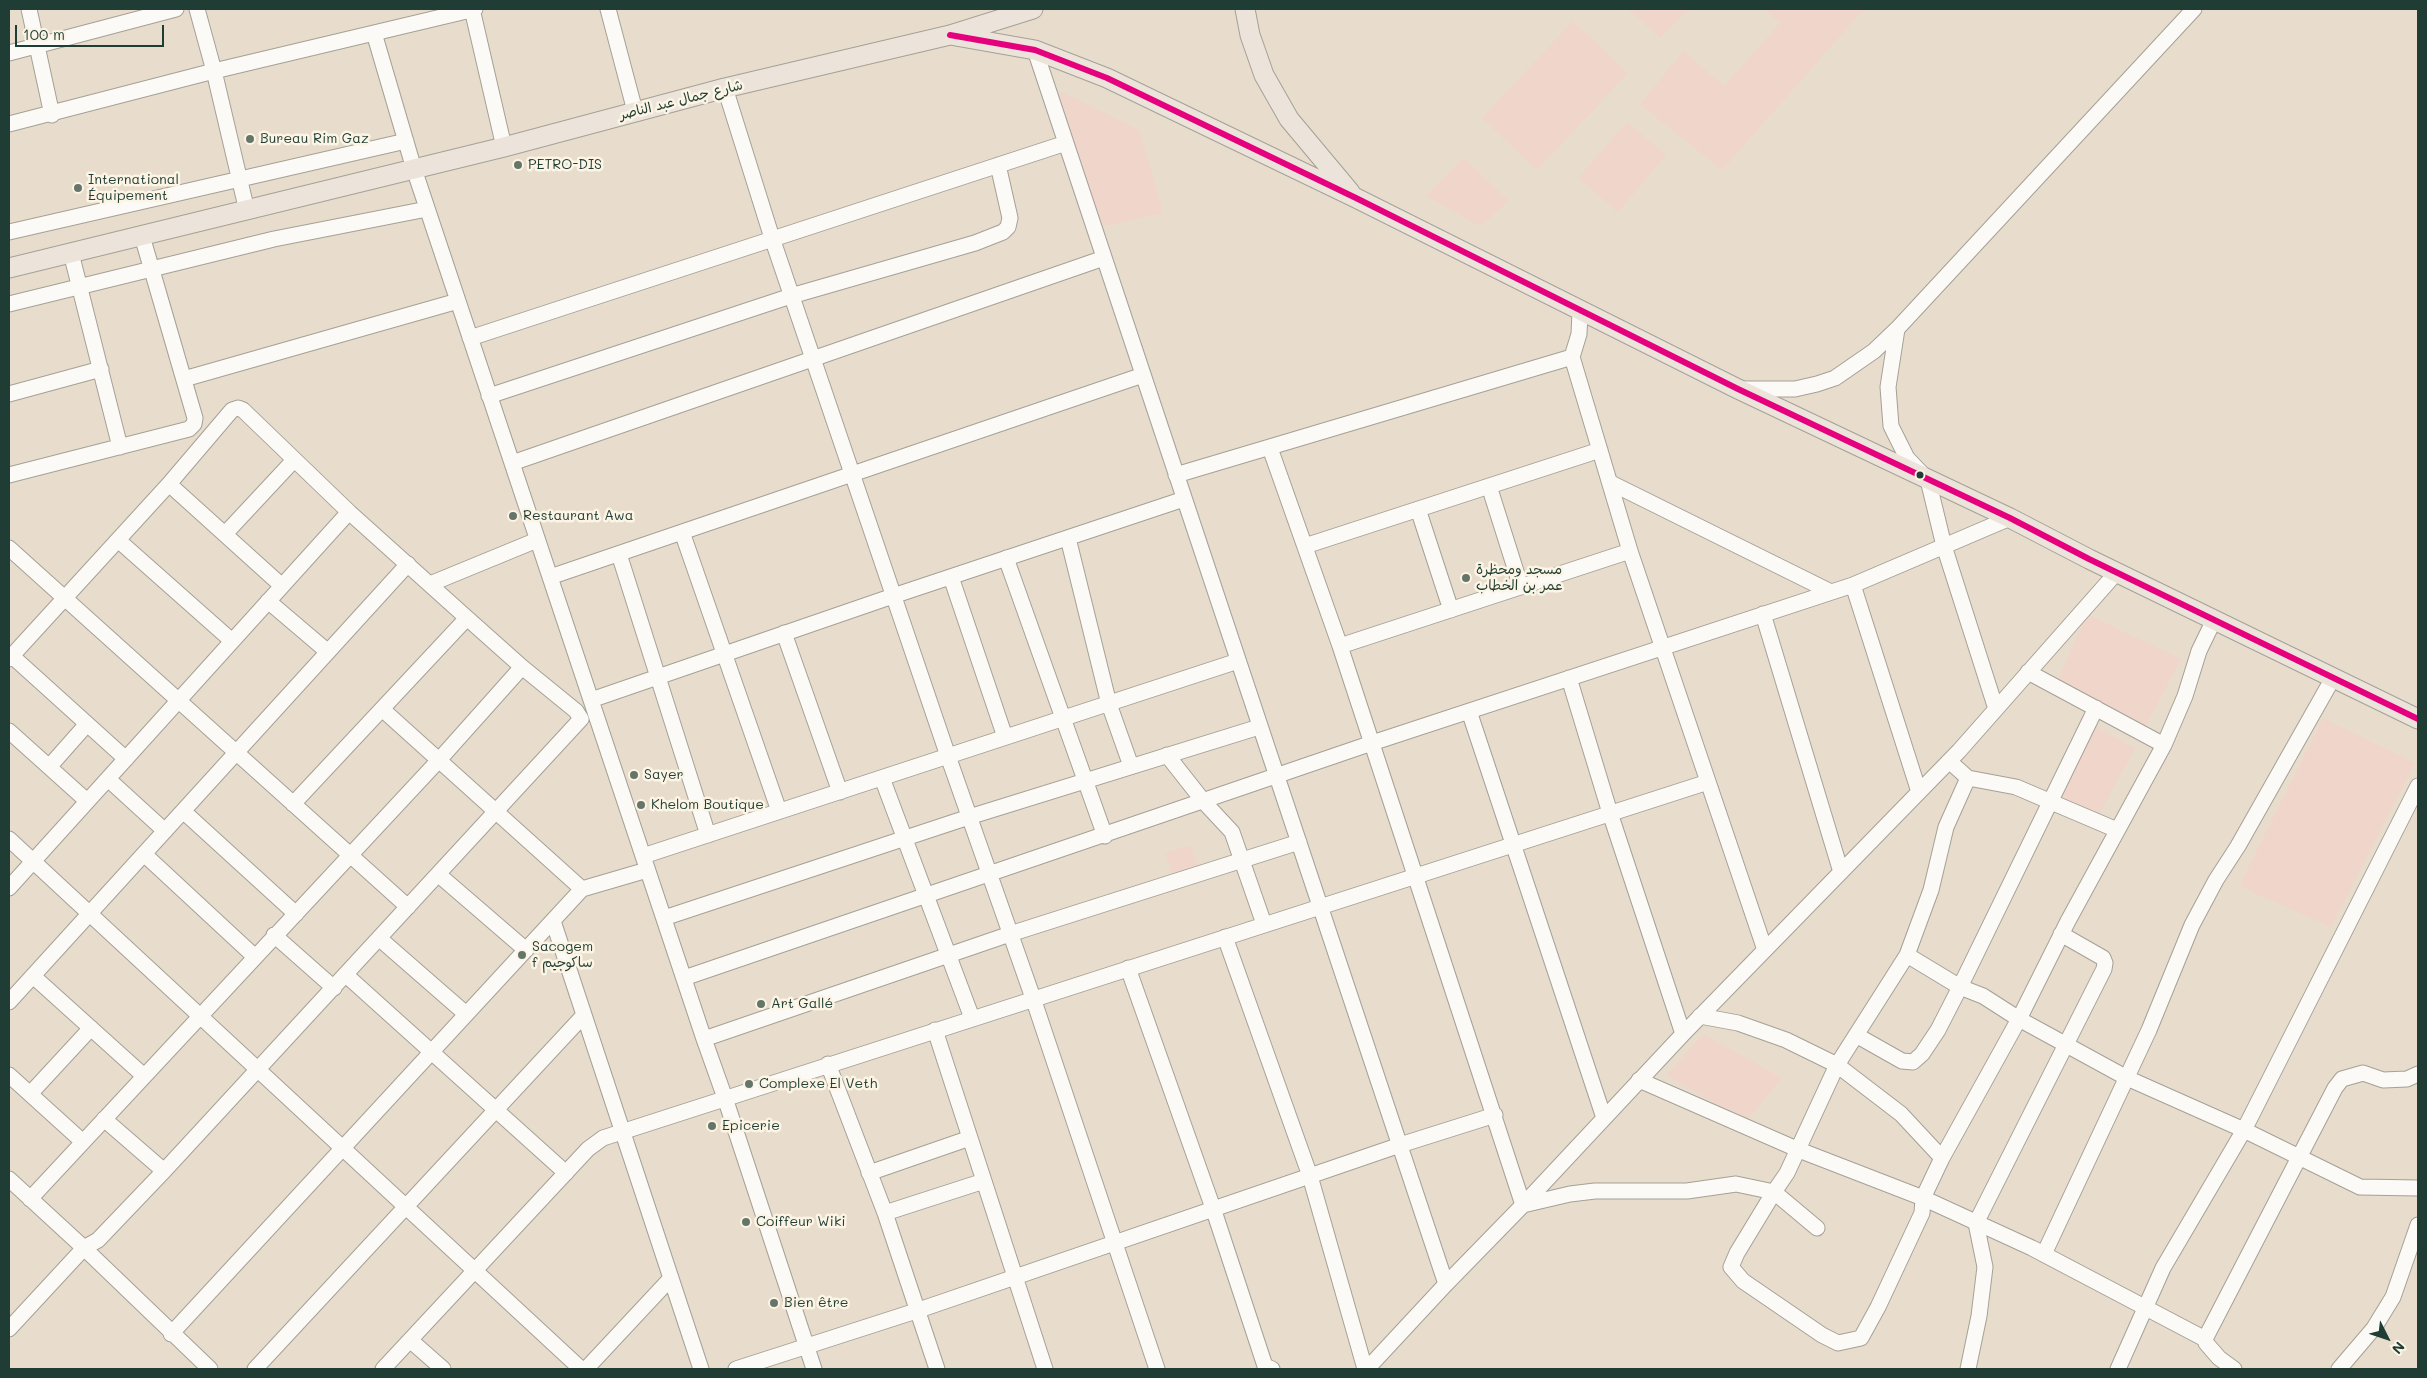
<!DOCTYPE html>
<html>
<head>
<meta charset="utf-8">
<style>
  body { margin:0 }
  #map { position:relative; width:2427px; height:1378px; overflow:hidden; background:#e8dccc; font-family:Mali,sans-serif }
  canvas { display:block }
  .frame { position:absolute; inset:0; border:10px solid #1f3d34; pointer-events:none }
  .north { position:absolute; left:2362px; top:1313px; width:50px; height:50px; -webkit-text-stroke:4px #fcf5e5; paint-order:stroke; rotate:131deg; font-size:14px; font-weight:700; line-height:20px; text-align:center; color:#1f3d34 }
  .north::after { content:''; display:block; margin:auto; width:18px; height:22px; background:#1f3d34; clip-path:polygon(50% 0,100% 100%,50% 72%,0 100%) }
  .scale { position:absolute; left:15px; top:25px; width:149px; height:22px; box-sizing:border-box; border:2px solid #1f3d34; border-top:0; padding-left:6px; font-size:15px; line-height:18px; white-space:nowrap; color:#1f3d34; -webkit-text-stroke:4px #fcf5e5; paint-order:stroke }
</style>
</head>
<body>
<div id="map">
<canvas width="2427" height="1378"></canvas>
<div class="frame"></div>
<div class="north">N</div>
<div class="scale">100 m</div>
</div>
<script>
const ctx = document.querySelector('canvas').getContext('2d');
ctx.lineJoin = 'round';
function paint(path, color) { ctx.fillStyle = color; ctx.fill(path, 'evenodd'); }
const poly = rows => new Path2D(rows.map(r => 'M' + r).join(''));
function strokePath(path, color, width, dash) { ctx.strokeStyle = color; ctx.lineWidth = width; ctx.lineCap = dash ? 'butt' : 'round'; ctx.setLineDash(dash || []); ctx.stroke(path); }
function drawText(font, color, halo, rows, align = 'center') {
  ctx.font = font + ' Mali,"Playpen Sans Arabic",sans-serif'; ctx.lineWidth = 5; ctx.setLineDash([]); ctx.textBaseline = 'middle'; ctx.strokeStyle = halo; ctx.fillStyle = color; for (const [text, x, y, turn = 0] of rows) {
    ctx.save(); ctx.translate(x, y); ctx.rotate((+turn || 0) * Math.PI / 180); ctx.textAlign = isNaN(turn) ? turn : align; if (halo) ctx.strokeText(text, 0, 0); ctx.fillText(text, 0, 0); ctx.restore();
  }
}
const built = poly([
  [1628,9,1688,9,1660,38],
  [1764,9,1864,9,1722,170,1640,104,1683,51,1724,86,1780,23],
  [1573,21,1628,73,1537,170,1482,118],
  [1059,91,1140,130,1163,213,1095,228],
  [1627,122,1666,155,1618,212,1578,178],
  [1464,158,1509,201,1480,226,1426,196],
  [2087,614,2181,659,2146,725,2057,682],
  [2323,718,2415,763,2331,927,2239,886],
  [2095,726,2135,748,2097,818,2059,799],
  [1191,845,1198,866,1172,875,1165,853],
  [1703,1034,1782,1078,1746,1122,1667,1075]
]);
const minor = poly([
  [29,9,52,115],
  [197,9,214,71,247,211],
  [472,9,504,147],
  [608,9,635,111],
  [374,33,414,169,704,1039,725,1098,814,1369],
  [1035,50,1446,1284],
  [9,53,176,9],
  [725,88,772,238,948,756,1033,998,1157,1369],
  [9,124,214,71,475,9],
  [9,232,406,141],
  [71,253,120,447],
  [9,304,274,239,427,209],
  [1580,312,1579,334,1572,357,1630,551,1765,950],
  [1897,329,1888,387,1891,426,1907,458,1928,480,1944,546,1996,709],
  [470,338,1066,143],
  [184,379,458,301],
  [1742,389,1795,389,1817,384,1835,378,1874,351,1897,329,2194,9],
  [9,394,101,369],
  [489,396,791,296,975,243,1003,232,1008,227,1010,218,998,165],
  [1270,448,1340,646,1523,1205],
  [512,463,1104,258],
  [9,475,189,429,194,424,195,418,142,236],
  [1176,475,1572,357],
  [1611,483,1831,592],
  [169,484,282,586],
  [1489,486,1521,587],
  [1418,509,1451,610],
  [682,532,779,811],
  [225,534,294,460],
  [1068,538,1109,704,1131,766],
  [118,540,232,641],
  [1305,546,1600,450],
  [9,548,408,907],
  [619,554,708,835],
  [1006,558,1105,836],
  [550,577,1143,375],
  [951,577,1005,737],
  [430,584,537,540],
  [1853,585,1919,792],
  [268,601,328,652],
  [1763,614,1841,872],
  [784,633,840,792],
  [1340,646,1630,551],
  [12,656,126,759],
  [9,659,169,484,232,410,238,408,243,410,349,512,467,618,522,667,576,711,581,719,164,1171,98,1240,84,1248,9,1329],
  [2028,672,2164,745],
  [1569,678,1610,813,1683,1034],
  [591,700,893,596,1184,499],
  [382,709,582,889],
  [1469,711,1604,1118],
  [9,731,87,801],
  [1167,755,1204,802,1232,832,1264,924],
  [49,767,87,724],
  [882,778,972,1018],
  [1968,778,2016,787,2117,830],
  [108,779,165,831],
  [293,804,467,618],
  [183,811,296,914],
  [9,839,581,1369],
  [144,854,254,956],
  [643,856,1238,661],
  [439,875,526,950],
  [9,888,349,512],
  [664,918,969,817,1259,727],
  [553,921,701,1369],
  [274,935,334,988],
  [1225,937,1310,1176,1365,1369],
  [380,939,466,1014],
  [1907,955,1931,890,1946,827,1968,778,1949,761],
  [1128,968,1213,1208,1265,1366,1272,1369],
  [346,975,566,1173],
  [33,976,144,1076],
  [684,978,1372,743,1853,585,2010,518],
  [9,1002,408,564],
  [1700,1016,1738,1023,1786,1040,1837,1065,1907,955,1960,987,1983,996,2019,1019,2127,1078,2244,1130,2360,1187,2418,1188],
  [935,1030,1045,1369],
  [1856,1035,1902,1061,1913,1062,1922,1054,1938,1030,1960,987,2096,708],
  [704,1039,1010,934,1299,842],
  [828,1064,885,1213,937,1369],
  [9,1075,83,1142],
  [1639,1080,1799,1150,1923,1198,2032,1248,2205,1339,2206,1343,2219,1358,2234,1369],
  [30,1094,91,1028],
  [104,1119,164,1171],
  [869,1173,970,1138],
  [9,1179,84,1248,210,1369],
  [30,1199,439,760,522,667],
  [1523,1205,1570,1194,1595,1191,1687,1191,1736,1184,1774,1192,1787,1173,1837,1065,1901,1114,1942,1158],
  [885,1213,984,1181],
  [1817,1228,1774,1192,1737,1253,1731,1267,1743,1281,1822,1335,1838,1343,1861,1338,1878,1307,1922,1213,1923,1198,1942,1158,2019,1019,2068,921,2164,745,2185,696,2199,651,2214,620],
  [2044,1254,2149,1030,2192,925,2216,880,2238,846,2333,678],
  [171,1334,582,889,647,870],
  [2205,1339,2335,1088,2342,1079,2363,1073,2383,1080,2407,1079,2418,1074],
  [410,1340,443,1369],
  [255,1369,584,1015],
  [383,1369,588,1149,603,1138,1708,782],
  [586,1369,671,1278],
  [736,1369,916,1311,1400,1145,1495,1115],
  [1367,1369,1446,1284,1523,1205,1683,1034,1959,751,2117,572],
  [1968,1369,1979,1316,1985,1267,1976,1223,2104,969,2105,963,2103,958,2061,934],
  [2118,1369,2163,1268,2244,1130,2418,786],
  [2339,1369,2374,1328,2393,1297,2418,1225]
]);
const major = poly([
  [1245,9,1250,35,1264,75,1289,119,1350,192],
  [950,35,1035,50,1107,78,1356,198,1738,389,2010,518,2089,559,2418,719],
  [9,268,504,147,725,88,950,35,1033,9]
]);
const bus1 = poly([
  [950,35,1035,50,1107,78,1356,198,1738,389,2010,518,2089,559,2418,719]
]);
const markers = [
  [250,139,5,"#657569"],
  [518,165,5,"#657569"],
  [78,188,5,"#657569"],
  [1920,475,4.5,"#1f3d34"],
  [513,516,5,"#657569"],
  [1466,578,5,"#657569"],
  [634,775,5,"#657569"],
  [641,805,5,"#657569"],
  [522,955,5,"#657569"],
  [761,1004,5,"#657569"],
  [749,1084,5,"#657569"],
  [712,1126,5,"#657569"],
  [746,1222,5,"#657569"],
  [774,1303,5,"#657569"]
];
const streetNames = [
  ["شارع جمال عبد الناصر",681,100,-14]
];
const poiNames = [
  ["Bureau Rim Gaz",260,139],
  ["PETRO-DIS",528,165],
  ["International",88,180],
  ["Équipement",88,196],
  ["Restaurant Awa",523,516],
  ["مسجد ومحظرة",1476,570],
  ["عمر بن الخطاب",1476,586],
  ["Sayer",644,775],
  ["Khelom Boutique",651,805],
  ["Sacogem",532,947],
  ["f ساكوجيم",532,963],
  ["Art Gallé",771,1004],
  ["Complexe El Veth",759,1084],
  ["Epicerie",722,1126],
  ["Coiffeur Wiki",756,1222],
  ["Bien être",784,1303]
];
paint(built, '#f0d5cb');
strokePath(minor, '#a4a196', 17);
strokePath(major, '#a4a196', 21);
strokePath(minor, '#fcfaf7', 15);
strokePath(major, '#ece4db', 19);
strokePath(bus1, '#e5007d', 6);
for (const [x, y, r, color] of markers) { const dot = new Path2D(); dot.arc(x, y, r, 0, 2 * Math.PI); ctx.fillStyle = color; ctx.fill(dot); strokePath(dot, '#fcf5e5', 2); }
drawText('14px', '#1f3d34', '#fcf5e5', streetNames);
drawText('14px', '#1f3d34', '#fcf5e5', poiNames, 'left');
</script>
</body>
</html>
